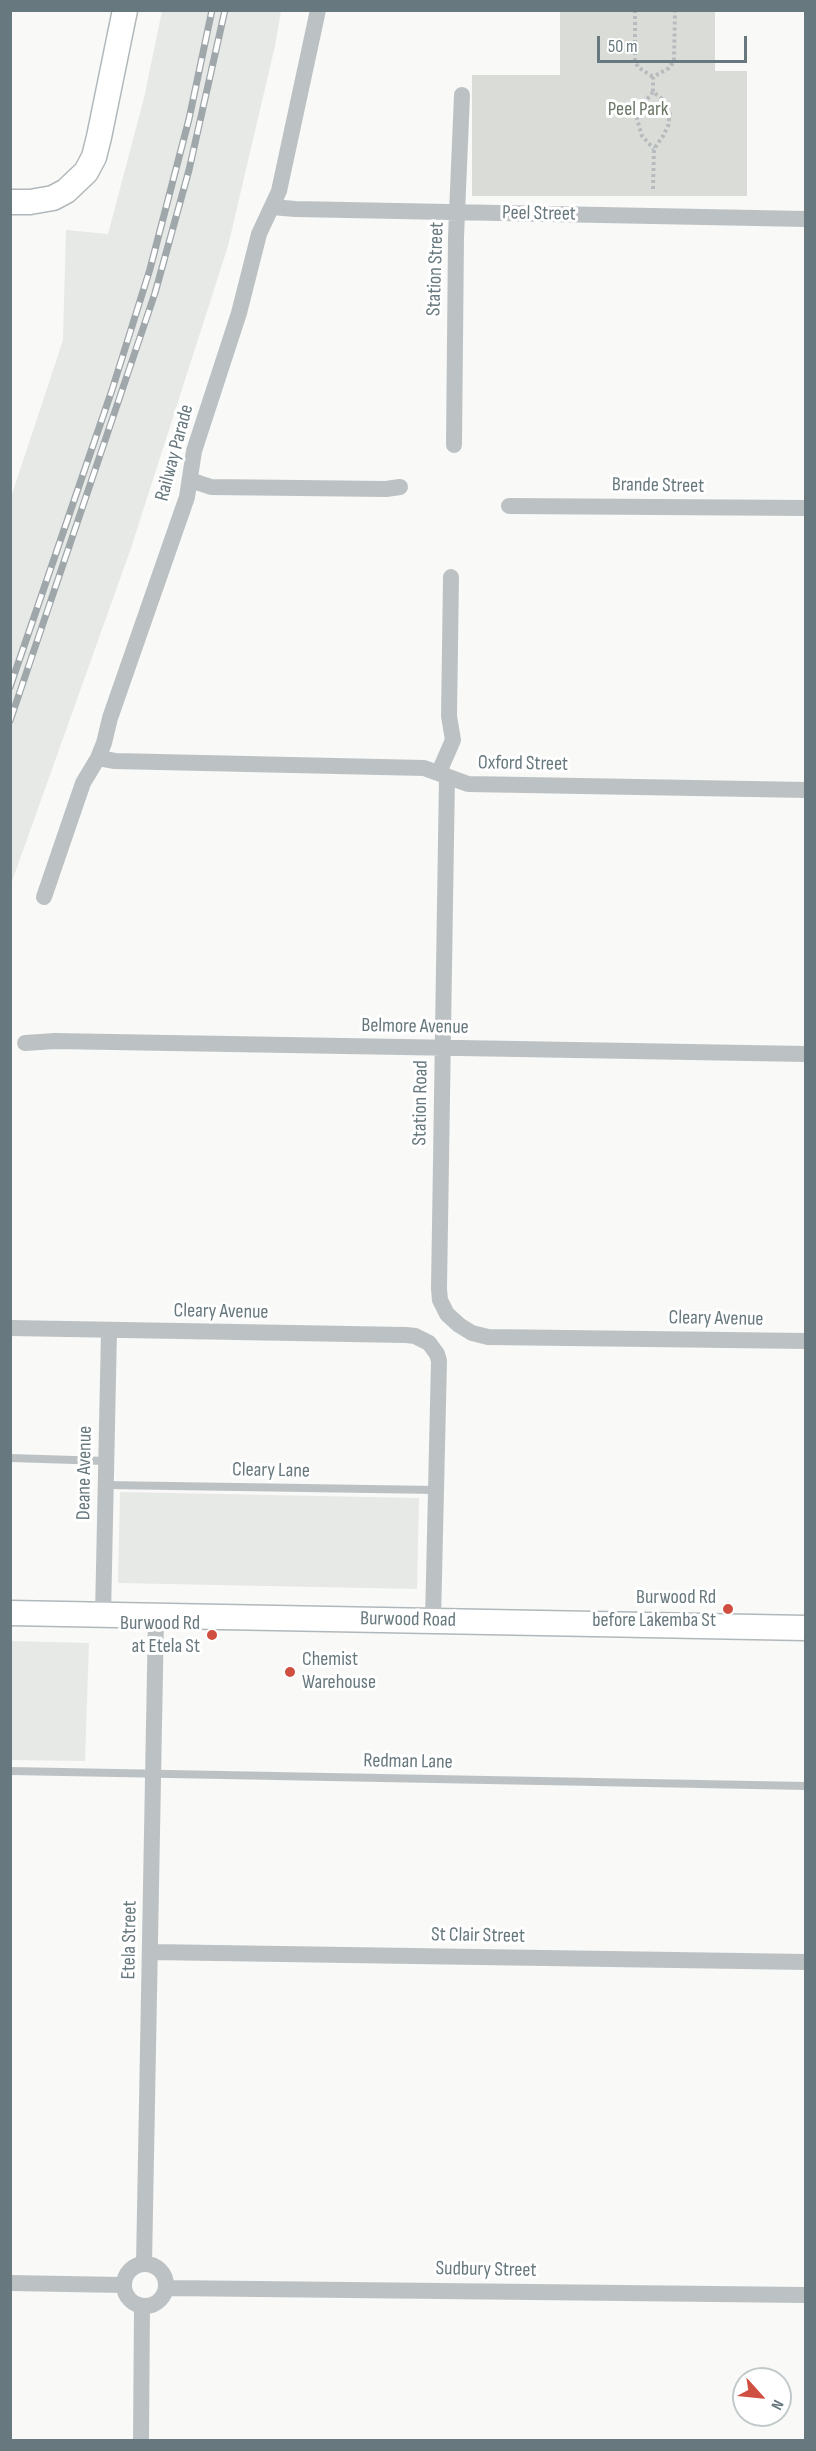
<!DOCTYPE html>
<html>
<head>
<meta charset="utf-8">
<style>
  body { margin:0 }
  #map { position:relative; width:816px; height:2451px; overflow:hidden; background:#f9f9f7; font-family:"Sofia Sans Condensed",sans-serif }
  canvas { display:block }
  .frame { position:absolute; inset:0; border:12px solid #67787e; pointer-events:none }
  .north { position:absolute; left:732px; top:2367px; width:60px; height:60px; box-sizing:border-box; background:#fff; border:2px solid #c2c9cb; border-radius:50%; rotate:117deg; font-size:16px; font-weight:700; line-height:24px; text-align:center; color:#67787e }
  .north::after { content:''; display:block; margin:auto; width:21px; height:27px; background:#cf4f41; clip-path:polygon(50% 0,100% 100%,50% 72%,0 100%) }
  .scale { position:absolute; left:597px; top:36px; width:150px; height:27px; box-sizing:border-box; border:3px solid #67787e; border-top:0; padding-left:8px; font-size:18px; line-height:21px; white-space:nowrap; color:#67787e; -webkit-text-stroke:4px #fff; paint-order:stroke }
</style>
</head>
<body>
<div id="map">
<canvas width="816" height="2451"></canvas>
<div class="frame"></div>
<div class="north">N</div>
<div class="scale">50 m</div>
</div>
<script>
const ctx = document.querySelector('canvas').getContext('2d');
ctx.lineJoin = 'round';
function paint(path, color) { ctx.fillStyle = color; ctx.fill(path, 'evenodd'); }
const poly = rows => new Path2D(rows.map(r => 'M' + r).join(''));
function strokePath(path, color, width, dash) { ctx.strokeStyle = color; ctx.lineWidth = width; ctx.lineCap = dash ? 'butt' : 'round'; ctx.setLineDash(dash || []); ctx.stroke(path); }
function drawText(font, color, halo, rows, align = 'center') {
  ctx.font = font + ' "Sofia Sans Condensed",sans-serif'; ctx.lineWidth = 6; ctx.setLineDash([]); ctx.textBaseline = 'middle'; ctx.strokeStyle = halo; ctx.fillStyle = color; for (const [text, x, y, turn = 0] of rows) {
    ctx.save(); ctx.translate(x, y); ctx.rotate((+turn || 0) * Math.PI / 180); ctx.textAlign = isNaN(turn) ? turn : align; if (halo) ctx.strokeText(text, 0, 0); ctx.fillText(text, 0, 0); ctx.restore();
  }
}
const built = poly([
  [162,11,281,11,275,46,228,246,131,548,11,884,11,497,63,340,66,230,108,234,144,98],
  [120,1492,419,1498,417,1589,118,1583],
  [11,1641,89,1643,85,1761,11,1760]
]);
const green = poly([
  [560,11,715,11,715,71,747,71,747,196,472,196,472,75,560,75]
]);
const path = poly([
  [635,10,635,60,638,67,653,77],
  [653,92,639,109,637,119,642,136,654,149],
  [653,189,654,149,663,136,668,126,670,114,661,98,653,92,653,77,669,68,674,61,675,10]
]);
const lane = poly([
  [10,1458,106,1461],
  [106,1485,436,1490],
  [10,1771,806,1786]
]);
const street = poly([
  [272,207,295,209,806,219],
  [454,445,456,237,462,95],
  [190,480,211,487,386,489,400,487],
  [509,506,806,508],
  [98,758,115,761,424,768,468,784,806,790],
  [439,772,453,740,449,716,451,577],
  [447,776,439,1289,440,1300,447,1314,459,1325,472,1333,488,1337,806,1341],
  [44,897,83,783,98,758,104,743,110,718,187,497,194,451,239,313,259,234,279,191,318,10],
  [25,1043,55,1041,806,1054],
  [10,1328,406,1335,415,1336,429,1343,437,1354,439,1361,433,1620],
  [103,1615,109,1331],
  [151,1952,806,1962],
  '124 2285a21 21 0 1 1 42 0a21 21 0 1 1-42 0Z',
  [144,2264,156,1617],
  [10,2283,123,2285],
  [166,2288,806,2295],
  [141,2440,142,2307]
]);
const secondary = poly([
  [10,202,30,202,53,198,66,191,86,172,94,157,99,137,125,10],
  [10,1613,806,1628]
]);
const rail = poly([
  [10,687,112,390,150,269,189,119,212,10],
  [10,721,155,293,189,170,225,10]
]);
const markers = [
  [728,1609,6,"#cf4f41"],
  [212,1635,6,"#cf4f41"],
  [290,1672,6,"#cf4f41"]
];
const parkNames = [
  ["Peel Park",638,110]
];
const streetNames = [
  ["Peel Street",539,214,1],
  ["Station Street",436,269,-88],
  ["Railway Parade",175,453,-75],
  ["Brande Street",658,486,1],
  ["Oxford Street",523,764,1],
  ["Belmore Avenue",415,1027,1],
  ["Station Road",421,1103,-89],
  ["Cleary Avenue",221,1312,1],
  ["Cleary Avenue",716,1319,1],
  ["Cleary Lane",271,1471,1],
  ["Deane Avenue",85,1473,-89],
  ["Burwood Road",408,1620,1],
  ["Redman Lane",408,1762,1],
  ["St Clair Street",478,1936,1],
  ["Etela Street",130,1940,-89],
  ["Sudbury Street",486,2270,1]
];
const poiNames = [
  ["Burwood Rd",716,1598],
  ["before Lakemba St",716,1621],
  ["Burwood Rd",200,1624],
  ["at Etela St",200,1647],
  ["Chemist",302,1660,"left"],
  ["Warehouse",302,1683,"left"]
];
paint(built, '#e7e9e7');
paint(green, '#daddd7');
strokePath(secondary, '#b1b8bb', 27);
strokePath(path, '#b7bbbd', 4, [3, 3]);
strokePath(lane, '#bcc2c4', 8);
strokePath(street, '#bcc2c4', 16);
strokePath(secondary, '#fff', 24);
strokePath(rail, '#9fa7aa', 7);
strokePath(rail, '#fff', 4.5, [14]);
for (const [x, y, r, color] of markers) { const dot = new Path2D(); dot.arc(x, y, r, 0, 2 * Math.PI); ctx.fillStyle = color; ctx.fill(dot); strokePath(dot, '#fff', 2); }
drawText('20px', '#6b7766', '#fff', parkNames);
drawText('20px', '#67787e', '#fff', streetNames);
drawText('20px', '#67787e', '#fff', poiNames, 'right');
</script>
</body>
</html>
